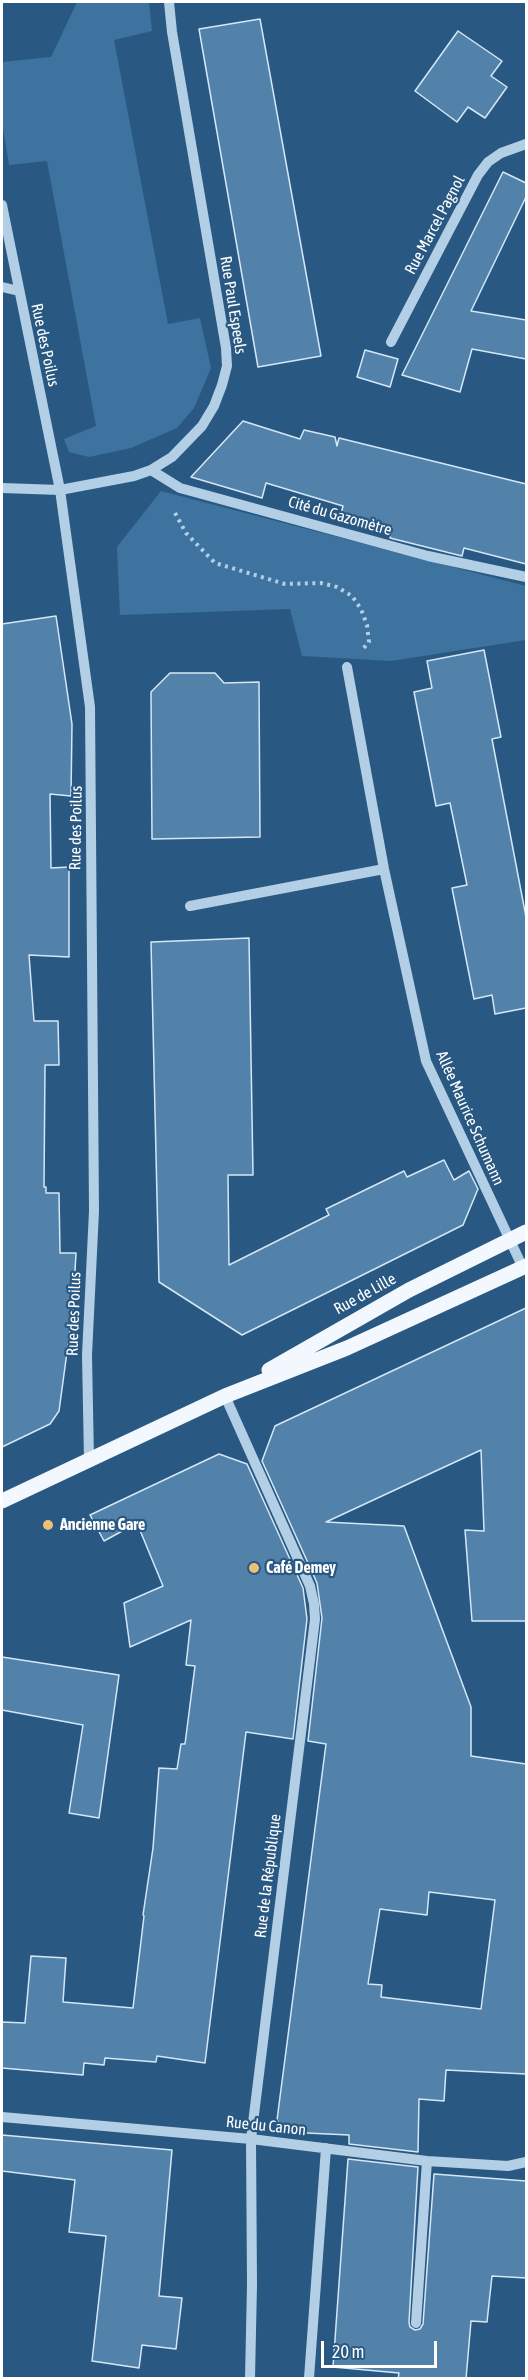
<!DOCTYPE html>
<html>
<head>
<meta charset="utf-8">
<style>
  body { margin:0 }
  #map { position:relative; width:528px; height:2380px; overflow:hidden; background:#295982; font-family:"Asap Condensed",sans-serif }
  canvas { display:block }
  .frame { position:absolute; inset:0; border:3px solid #fff; pointer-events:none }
  .scale { position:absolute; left:321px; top:2341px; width:116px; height:27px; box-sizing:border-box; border:3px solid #fff; border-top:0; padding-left:8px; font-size:18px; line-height:21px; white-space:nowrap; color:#fff; -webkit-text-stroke:4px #295982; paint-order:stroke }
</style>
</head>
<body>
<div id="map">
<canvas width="528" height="2380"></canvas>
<div class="frame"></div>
<div class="scale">20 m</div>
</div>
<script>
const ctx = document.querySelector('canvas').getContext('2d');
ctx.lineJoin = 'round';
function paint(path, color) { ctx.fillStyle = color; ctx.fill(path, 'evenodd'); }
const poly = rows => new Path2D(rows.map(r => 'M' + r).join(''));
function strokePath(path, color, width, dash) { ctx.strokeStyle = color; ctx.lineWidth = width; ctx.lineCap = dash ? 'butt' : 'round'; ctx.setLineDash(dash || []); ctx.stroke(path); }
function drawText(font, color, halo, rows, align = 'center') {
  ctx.font = font + ' "Asap Condensed",sans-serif'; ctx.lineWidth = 4.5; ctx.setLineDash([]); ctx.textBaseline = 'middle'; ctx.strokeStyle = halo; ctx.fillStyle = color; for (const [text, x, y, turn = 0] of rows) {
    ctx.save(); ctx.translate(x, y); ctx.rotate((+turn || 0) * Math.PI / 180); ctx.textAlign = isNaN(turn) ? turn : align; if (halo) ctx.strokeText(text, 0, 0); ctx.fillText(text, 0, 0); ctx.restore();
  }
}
const green = poly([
  [77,2,149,2,152,31,114,40,168,324,200,318,211,368,194,408,177,428,131,448,89,457,69,452,64,439,96,426,47,161,9,165,2,123,2,62,51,57],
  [161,491,526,586,526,640,391,661,302,656,290,609,120,615,117,547]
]);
const building = poly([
  [260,19,321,356,258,367,199,29,260,19],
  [458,31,502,61,491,76,507,87,485,118,468,107,457,122,415,91,458,31],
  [503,172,526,183,526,197,471,311,526,320,526,359,472,349,460,392,402,375,503,172],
  [365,350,398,359,390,387,357,377,365,350],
  [243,421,300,439,304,430,335,437,337,446,339,438,526,484,526,564,464,548,462,556,390,538,392,527,341,514,343,506,266,483,262,498,191,477,243,421],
  [56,616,72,724,71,796,50,794,51,868,69,867,69,957,29,955,34,1021,58,1021,59,1065,45,1065,44,1187,46,1187,46,1193,59,1193,60,1253,76,1253,73,1308,59,1411,50,1424,2,1447,2,624,56,616],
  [484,650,501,737,492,739,526,917,526,1008,495,1014,492,995,474,999,452,888,467,885,450,803,436,806,414,692,432,688,427,661,484,650],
  [170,673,215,673,224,683,259,682,260,837,152,839,151,692,170,673],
  [249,938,253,1175,228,1175,229,1265,329,1215,326,1209,404,1171,407,1177,444,1160,454,1180,469,1171,478,1189,463,1225,242,1335,159,1282,151,942,249,938],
  [526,1308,526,1621,472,1621,465,1530,484,1531,481,1450,326,1522,404,1526,471,1707,471,1756,526,1764,526,2074,446,2070,444,2101,419,2099,418,2152,349,2144,349,2135,285,2132,277,2120,326,1744,308,1741,322,1618,317,1583,262,1461,275,1426,526,1308],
  [429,1892,495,1900,481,2009,381,1997,382,1985,368,1984,380,1909,427,1915,429,1892],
  [219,1454,247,1464,303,1588,307,1619,293,1739,246,1732,205,2063,157,2056,156,2062,105,2058,104,2065,84,2063,83,2075,2,2068,2,2022,25,2023,31,1956,66,1958,63,2002,133,2008,144,1916,143,1915,153,1848,159,1768,177,1769,181,1744,185,1744,195,1666,186,1665,191,1620,130,1647,124,1603,163,1586,137,1523,104,1541,90,1515,219,1454],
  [2,1657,119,1675,99,1818,69,1813,83,1725,2,1710,2,1657],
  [2,2135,172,2150,159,2296,182,2298,176,2349,142,2345,139,2368,92,2361,106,2236,69,2232,75,2180,2,2171,2,2135],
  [348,2159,418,2167,409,2322,410,2327,415,2330,420,2329,423,2324,434,2174,526,2181,526,2278,492,2276,487,2322,471,2321,466,2379,398,2379,399,2373,333,2367,348,2159]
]);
const path = poly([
  [175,513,186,533,215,563,285,584,321,583,337,587,352,596,361,609,367,625,369,642,362,650]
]);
const minor = poly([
  [2,205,60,490,90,707,94,1211,87,1355,89,1460],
  [2,287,19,291],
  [391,342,478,175,488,162,501,153,526,144],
  [151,470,180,488,428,556,526,577],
  [2,488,60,490,134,476,151,470,172,457,202,426,214,406,222,385,227,366,226,348,172,32,169,2],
  [347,667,384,869,426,1061,523,1268],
  [190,906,384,869],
  [225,1396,310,1586,314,1604,315,1619,251,2139,252,2285,250,2378],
  [2,2117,251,2139,427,2161,508,2166,526,2162],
  [416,2323,427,2161],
  [309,2378,326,2148]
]);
const major = poly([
  [269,1370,409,1290,526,1232],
  [2,1501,225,1396,347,1348,526,1266]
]);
const markers = [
  [48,1525,6,"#edc079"],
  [254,1568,6,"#edc079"]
];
const streetNames = [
  ["Rue Marcel Pagnol",435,225,-62],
  ["Rue Paul Espeels",233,305,81],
  ["Rue des Poilus",45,345,78],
  ["Cité du Gazomètre",340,516,16],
  ["Rue des Poilus",76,828,-89],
  ["Allée Maurice Schumann",470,1118,66],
  ["Rue de Lille",365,1294,-29],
  ["Rue des Poilus",74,1314,-88],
  ["Rue de la République",268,1876,-83],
  ["Rue du Canon",266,2126,6]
];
const poiNames = [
  ["Ancienne Gare",60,1525],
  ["Café Demey",266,1568]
];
paint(green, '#3e729f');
paint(building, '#5282aa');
strokePath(building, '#d5e7f5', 1.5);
strokePath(path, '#b2cfe6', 4, [3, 4.5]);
strokePath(minor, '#b2cfe6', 10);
strokePath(major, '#f2f8fd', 15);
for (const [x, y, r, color] of markers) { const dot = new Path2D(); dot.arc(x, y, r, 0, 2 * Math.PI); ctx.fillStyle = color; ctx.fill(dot); strokePath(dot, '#295982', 2); }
drawText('16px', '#fff', '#295982', streetNames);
drawText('bold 16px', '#fff', '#295982', poiNames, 'left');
</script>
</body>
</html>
